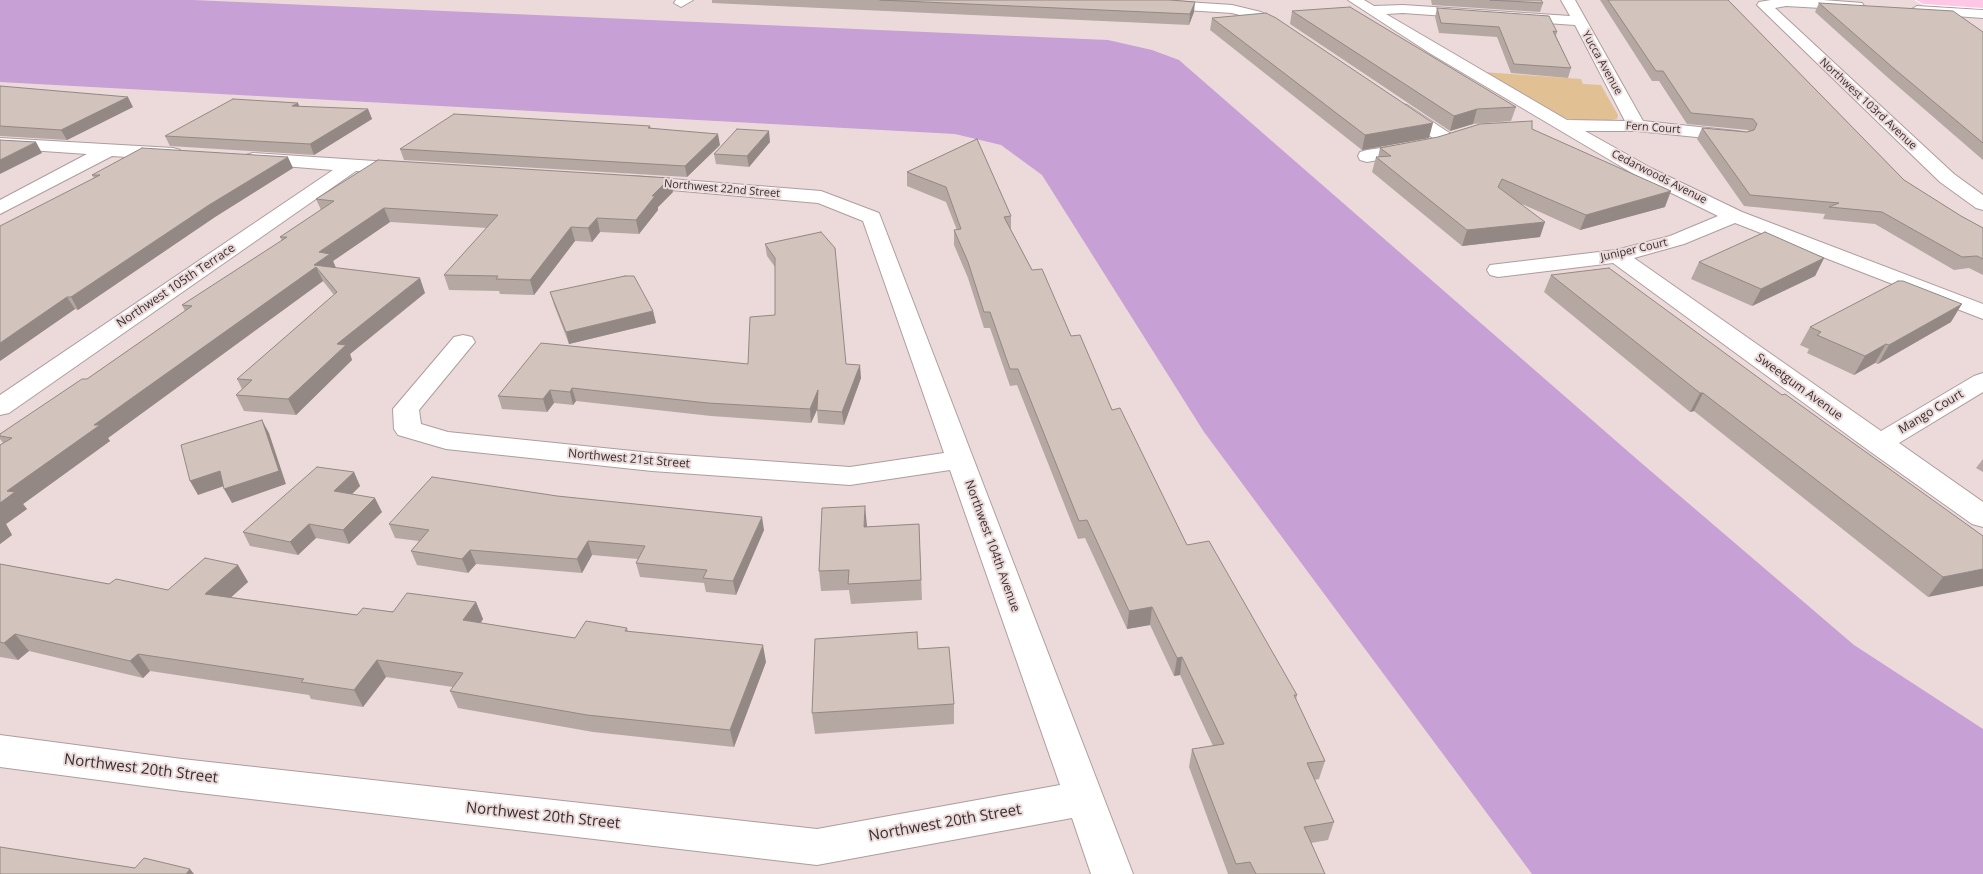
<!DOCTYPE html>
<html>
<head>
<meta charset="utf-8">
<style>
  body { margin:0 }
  canvas { display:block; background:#ecd9da }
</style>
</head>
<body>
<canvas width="1983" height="874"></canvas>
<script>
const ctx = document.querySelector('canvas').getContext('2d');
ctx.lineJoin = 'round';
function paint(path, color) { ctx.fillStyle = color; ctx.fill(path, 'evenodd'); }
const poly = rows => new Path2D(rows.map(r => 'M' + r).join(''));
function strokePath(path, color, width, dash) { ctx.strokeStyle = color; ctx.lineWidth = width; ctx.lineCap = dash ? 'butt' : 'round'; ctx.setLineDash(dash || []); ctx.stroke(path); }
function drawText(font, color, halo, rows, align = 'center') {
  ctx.font = font + ' "Open Sans",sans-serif'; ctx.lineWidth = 4; ctx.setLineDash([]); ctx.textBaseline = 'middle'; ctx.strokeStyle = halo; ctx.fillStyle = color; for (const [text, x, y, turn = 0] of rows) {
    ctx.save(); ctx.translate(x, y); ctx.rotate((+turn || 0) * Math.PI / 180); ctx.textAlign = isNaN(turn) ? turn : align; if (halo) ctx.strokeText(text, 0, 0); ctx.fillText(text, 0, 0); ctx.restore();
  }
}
const green = poly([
  [1483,72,1581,79,1583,84,1601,85,1618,115,1617,119,1606,121,1573,120,1561,117]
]);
const water = poly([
  [0,0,193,0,1108,40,1152,50,1179,60,1639,461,1854,645,1983,729,1983,874,1532,874,1204,432,1042,175,1001,145,955,134,0,82]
]);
const minor = poly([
  [676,0,693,0,681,7,674,3,676,0],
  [1085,0,1156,0,1232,5,1261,12,1294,31,1292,34,1282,34,1251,18,1232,13,1092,4,1085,0],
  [1348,0,1364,0,1374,6,1403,5,1570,16,1561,0,1575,0,1643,121,1736,131,1742,132,1745,136,1742,140,1736,141,1637,131,1585,131,1651,168,1742,212,1983,304,1983,319,1735,223,1684,244,1634,258,1881,431,1974,376,1983,373,1983,392,1899,443,1983,502,1983,527,1972,524,1868,450,1613,263,1498,277,1490,275,1487,270,1490,265,1616,250,1670,236,1718,216,1637,176,1431,54,1348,0],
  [1403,13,1575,25,1625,121,1567,120,1386,14,1403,13],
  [1771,0,1823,0,1862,3,1864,6,1862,9,1857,10,1786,6,1775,8,1954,174,1983,195,1983,210,1976,208,1940,182,1757,5,1759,2,1771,0],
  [1917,6,1983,10,1983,18,1912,13,1910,10,1917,6],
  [1401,104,1407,105,1454,136,1457,140,1454,144,1442,144,1395,113,1393,109,1395,105,1401,104],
  [0,138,173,148,180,150,182,154,180,158,173,160,112,156,0,214,0,200,87,154,0,148,0,138],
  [1417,143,1423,144,1426,148,1423,152,1367,162,1360,160,1358,156,1360,152,1367,150,1417,143],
  [253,153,405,163,412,165,414,169,412,173,405,175,356,171,9,413,0,415,0,395,333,170,246,163,244,159,246,155,253,153],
  [633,176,821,191,879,213,1133,874,1091,874,1072,818,817,865,182,791,0,767,0,735,182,759,817,829,1060,785,950,470,850,485,652,471,446,449,398,435,394,429,393,409,454,337,463,335,472,337,475,342,419,410,421,424,448,432,652,453,850,467,944,453,863,221,818,203,626,186,623,182,626,178,633,176]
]);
const primary = poly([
  [1916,0,1983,0,1983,8,1923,4,1916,0]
]);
const wall = poly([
  [712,0,1170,0,1194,12,1189,25,712,3],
  [1431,0,1541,0,1543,3,1540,12,1432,5],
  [1600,0,1728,0,1904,180,1961,216,1983,228,1983,275,1969,268,1954,270,1875,224,1823,219,1825,214,1744,206,1697,139,1702,128,1747,132,1749,131,1748,130,1687,124,1659,81,1652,81],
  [1819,3,1983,32,1983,160,1886,76,1815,12],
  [1437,8,1557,32,1556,36,1571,68,1568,78,1511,73,1497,37,1439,33,1435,17],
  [1292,11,1516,107,1511,121,1473,124,1450,131,1290,24],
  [1212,18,1429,138,1362,150,1210,30],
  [0,86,133,107,67,140,0,136],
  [368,109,372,119,314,155,170,146,165,136],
  [650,126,651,128,720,145,687,177,404,160,400,149],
  [977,139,1011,216,1011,230,1032,270,1071,336,1187,545,1297,695,1296,700,1325,761,1319,779,1314,780,1334,822,1328,840,1311,843,1325,874,1228,874,1189,767,1192,749,1213,746,1180,675,1174,676,1150,625,1127,629,1085,538,1078,539,1017,385,1010,386,990,328,984,328,968,278,954,245,954,230,957,230,946,202,907,186,907,172],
  [770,142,749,167,716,164,714,154],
  [1380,148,1665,207,1580,230,1522,204,1540,237,1462,246,1372,172,1376,157,1378,157],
  [293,168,215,217,78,310,75,309,0,361,94,178,92,175],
  [673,192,658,207,658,210,639,234,600,232,592,242,575,241,534,295,500,294,499,291,449,290,444,275,487,228,390,222,333,261,336,268,425,293,350,354,352,360,296,415,244,411,236,395,242,389,237,379,334,295,323,281,108,438,110,441,23,504,27,509,6,524,12,535,0,544,0,445,3,443,0,439,0,434,87,379,185,311,182,305,282,241,280,237,321,210,316,199],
  [821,232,846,364,861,378,844,425,818,423,817,410,811,423,711,416,576,401,573,405,554,403,547,412,502,409,498,396,748,364,775,315,775,267,767,256,765,244],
  [1824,258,1815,276,1752,306,1691,279,1699,262],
  [1551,275,1782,395,1983,536,1928,597,1694,411,1690,412,1544,292],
  [550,292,653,311,656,323,569,344,554,305],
  [1951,322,1878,364,1875,363,1854,375,1807,353,1809,349,1800,345,1810,327],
  [1983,459,1983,472,1976,468],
  [354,472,360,486,352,494,382,512,349,544,316,538,298,555,250,546,243,532],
  [389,524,764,530,736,595,706,592,704,583,640,577,636,563,638,559,592,555,582,573,476,564,468,573,417,565,411,551,419,541,395,538],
  [919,524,922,600,851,604,849,590,821,591,819,571,867,527],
  [0,564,109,584,168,590,238,565,248,582,231,597,357,615,476,602,483,619,481,623,575,638,627,628,628,631,766,662,734,747,593,732,458,708,450,691,453,687,386,677,363,707,311,699,309,695,150,671,143,678,29,651,18,660,0,657],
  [918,649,954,704,954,724,815,734,812,713]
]);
const shadedWall = poly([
  [1195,2,1194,12,1189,25,1190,14],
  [128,97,133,107,67,140,61,130],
  [298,103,302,113,292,106],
  [368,109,372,119,314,155,310,144],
  [1477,109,1473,124,1450,131,1454,116],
  [1433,123,1429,138,1362,150,1365,135],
  [769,131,770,142,749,167,747,156],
  [718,134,720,145,687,177,685,166],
  [36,142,42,153,0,174,0,160],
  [288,157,293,168,215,217,78,310,71,297,209,205],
  [670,178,673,192,658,207,658,210,639,234,636,220,652,196],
  [1671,191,1665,207,1580,230,1586,215],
  [384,208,390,222,333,261,336,268,316,267,323,281,108,438,110,441,23,504,27,509,6,524,12,535,0,544,0,503,7,491,94,425,314,265,319,252],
  [597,218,600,232,592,242,588,228],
  [1545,222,1540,237,1462,246,1467,230],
  [571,227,575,241,534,295,530,280],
  [1824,258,1815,276,1752,306,1761,289],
  [420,278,425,293,350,354,352,360,296,415,288,399,337,344],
  [67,297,75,309,0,361,0,343],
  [1962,304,1951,322,1878,364,1889,345],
  [653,311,656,323,569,344,566,332],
  [1886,344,1875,363,1854,375,1865,356],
  [860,365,861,378,844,425,842,412],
  [572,388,576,401,573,405,570,392],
  [550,390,554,403,547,412,543,399],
  [818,390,820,403,811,423,810,409],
  [1700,393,1703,393,1694,411,1690,412],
  [262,420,269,433,286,484,232,503,224,489],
  [220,471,227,485,198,495,190,481],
  [354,472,360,486,341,505,334,491],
  [375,498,382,512,349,544,343,530],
  [865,506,867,526,866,547,864,527],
  [762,517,764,530,736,595,733,581],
  [309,524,316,538,298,555,290,542],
  [588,541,592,555,582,573,577,559],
  [470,550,476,564,468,573,462,559],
  [238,565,248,582,216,611,205,594],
  [1983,569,1983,586,1928,597,1943,577],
  [476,602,483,619,470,637,463,620],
  [1152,607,1150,625,1127,629,1129,611],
  [15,634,29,651,18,660,4,643],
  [763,645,766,662,734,747,730,730],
  [138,654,150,671,143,678,130,661],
  [1182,657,1180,675,1174,676,1177,658],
  [377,660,386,677,363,707,354,690],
  [190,869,194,874,186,874]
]);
const building = poly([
  [880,0,1170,0,1195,2,1190,14,880,0],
  [1490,0,1541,0,1543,3,1490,0],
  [1608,0,1728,0,1904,180,1961,216,1983,228,1983,259,1977,256,1962,257,1882,212,1829,207,1839,203,1750,195,1702,128,1747,132,1754,130,1757,124,1753,119,1691,113,1663,71,1656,71,1608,0],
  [1819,3,1953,11,1983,32,1983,143,1891,66,1819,3],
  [1350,7,1516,107,1477,109,1454,116,1292,11,1350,7],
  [1437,8,1549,16,1557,32,1553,31,1571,68,1514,64,1499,27,1441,23,1437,8],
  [1266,13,1276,18,1433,123,1365,135,1212,18,1266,13],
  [0,86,128,97,61,130,0,126,0,86],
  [233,99,298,103,292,106,368,109,310,144,165,136,233,99],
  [454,114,650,126,648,128,718,134,685,166,400,149,454,114],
  [1532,121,1532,129,1671,191,1586,215,1502,179,1498,187,1545,222,1467,230,1376,157,1391,156,1380,148,1438,137,1480,124,1532,121],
  [737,129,769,131,747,156,714,154,737,129],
  [977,139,1011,216,1004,217,1032,270,1042,269,1071,336,1080,335,1112,410,1120,408,1187,545,1209,541,1297,695,1294,695,1325,761,1307,763,1334,822,1304,827,1325,874,1256,874,1250,862,1236,864,1192,749,1224,744,1182,657,1177,658,1152,607,1129,611,1087,520,1079,521,1018,369,1010,369,990,312,984,312,968,262,954,230,961,229,946,187,907,172,977,139],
  [0,140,36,142,0,160,0,140],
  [142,148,288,157,209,205,71,297,67,297,0,343,0,226,100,175,92,175,142,148],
  [378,160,670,178,652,196,655,196,636,220,597,218,588,228,571,227,530,280,496,279,498,276,444,275,498,215,384,208,319,252,330,254,314,265,420,278,337,344,346,345,288,399,236,395,252,380,237,379,337,292,316,267,94,425,100,425,7,491,15,492,0,503,0,445,12,438,0,436,0,434,82,379,87,379,192,306,182,305,287,237,280,237,334,201,316,199,378,160],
  [821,232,835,248,846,364,860,365,842,412,817,410,818,390,810,409,708,403,572,388,570,392,550,390,543,399,498,396,541,343,748,364,750,317,775,315,775,258,765,244,821,232],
  [1765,232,1824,258,1761,289,1699,262,1765,232],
  [1609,268,1782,395,1785,394,1983,536,1983,569,1943,577,1703,393,1700,393,1551,275,1609,268],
  [625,276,634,276,653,311,566,332,550,292,625,276],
  [1898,281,1903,281,1962,304,1889,345,1886,344,1865,356,1817,335,1821,332,1810,327,1898,281],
  [262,420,279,471,224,489,220,471,190,481,181,445,262,420],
  [317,467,354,472,334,491,375,498,343,530,309,524,290,542,243,532,317,467],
  [432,477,557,496,762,517,733,581,703,578,707,570,636,563,645,546,588,541,577,559,470,550,462,559,411,551,429,530,389,524,432,477],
  [865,506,864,527,919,524,921,580,848,584,849,570,819,571,822,508,865,506],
  [205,558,238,565,205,594,357,615,363,608,393,612,407,593,476,602,463,620,575,638,586,621,627,628,625,631,763,645,730,730,587,715,450,691,463,673,377,660,354,690,301,682,304,679,138,654,130,661,15,634,4,643,0,642,0,564,109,584,116,579,168,590,205,558],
  [917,632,918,649,949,647,954,704,812,713,815,639,917,632],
  [0,847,135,868,144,858,190,869,186,874,0,874,0,847]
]);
const farStreetnames = [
  ["Yucca Avenue",1602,63,61],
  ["Northwest 103rd Avenue",1868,104,43],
  ["Fern Court",1653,128,4],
  ["Cedarwoods Avenue",1659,177,27],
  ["Northwest 22nd Street",722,189,5],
  ["Juniper Court",1634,250,-13]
];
const streetNames = [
  ["Northwest 105th Terrace",176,286,-34],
  ["Sweetgum Avenue",1799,387,36],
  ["Mango Court",1931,412,-31],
  ["Northwest 21st Street",629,459,5],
  ["Northwest 104th Avenue",992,546,70]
];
const nearStreetnames = [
  ["Northwest 20th Street",141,769,7],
  ["Northwest 20th Street",543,816,6],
  ["Northwest 20th Street",945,823,-10]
];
paint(green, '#e1c094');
paint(water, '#c7a0d6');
strokePath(minor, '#ae9d9e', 2);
strokePath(primary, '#fff', 2);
paint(minor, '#fff');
paint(primary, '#fec7e6');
paint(wall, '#b5a8a2');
paint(shadedWall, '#938884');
paint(building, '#d2c3bc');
strokePath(building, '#938884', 1);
drawText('11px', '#362f2f', '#ecd9da', farStreetnames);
drawText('12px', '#362f2f', '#ecd9da', streetNames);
drawText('15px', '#362f2f', '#ecd9da', nearStreetnames);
</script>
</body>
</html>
